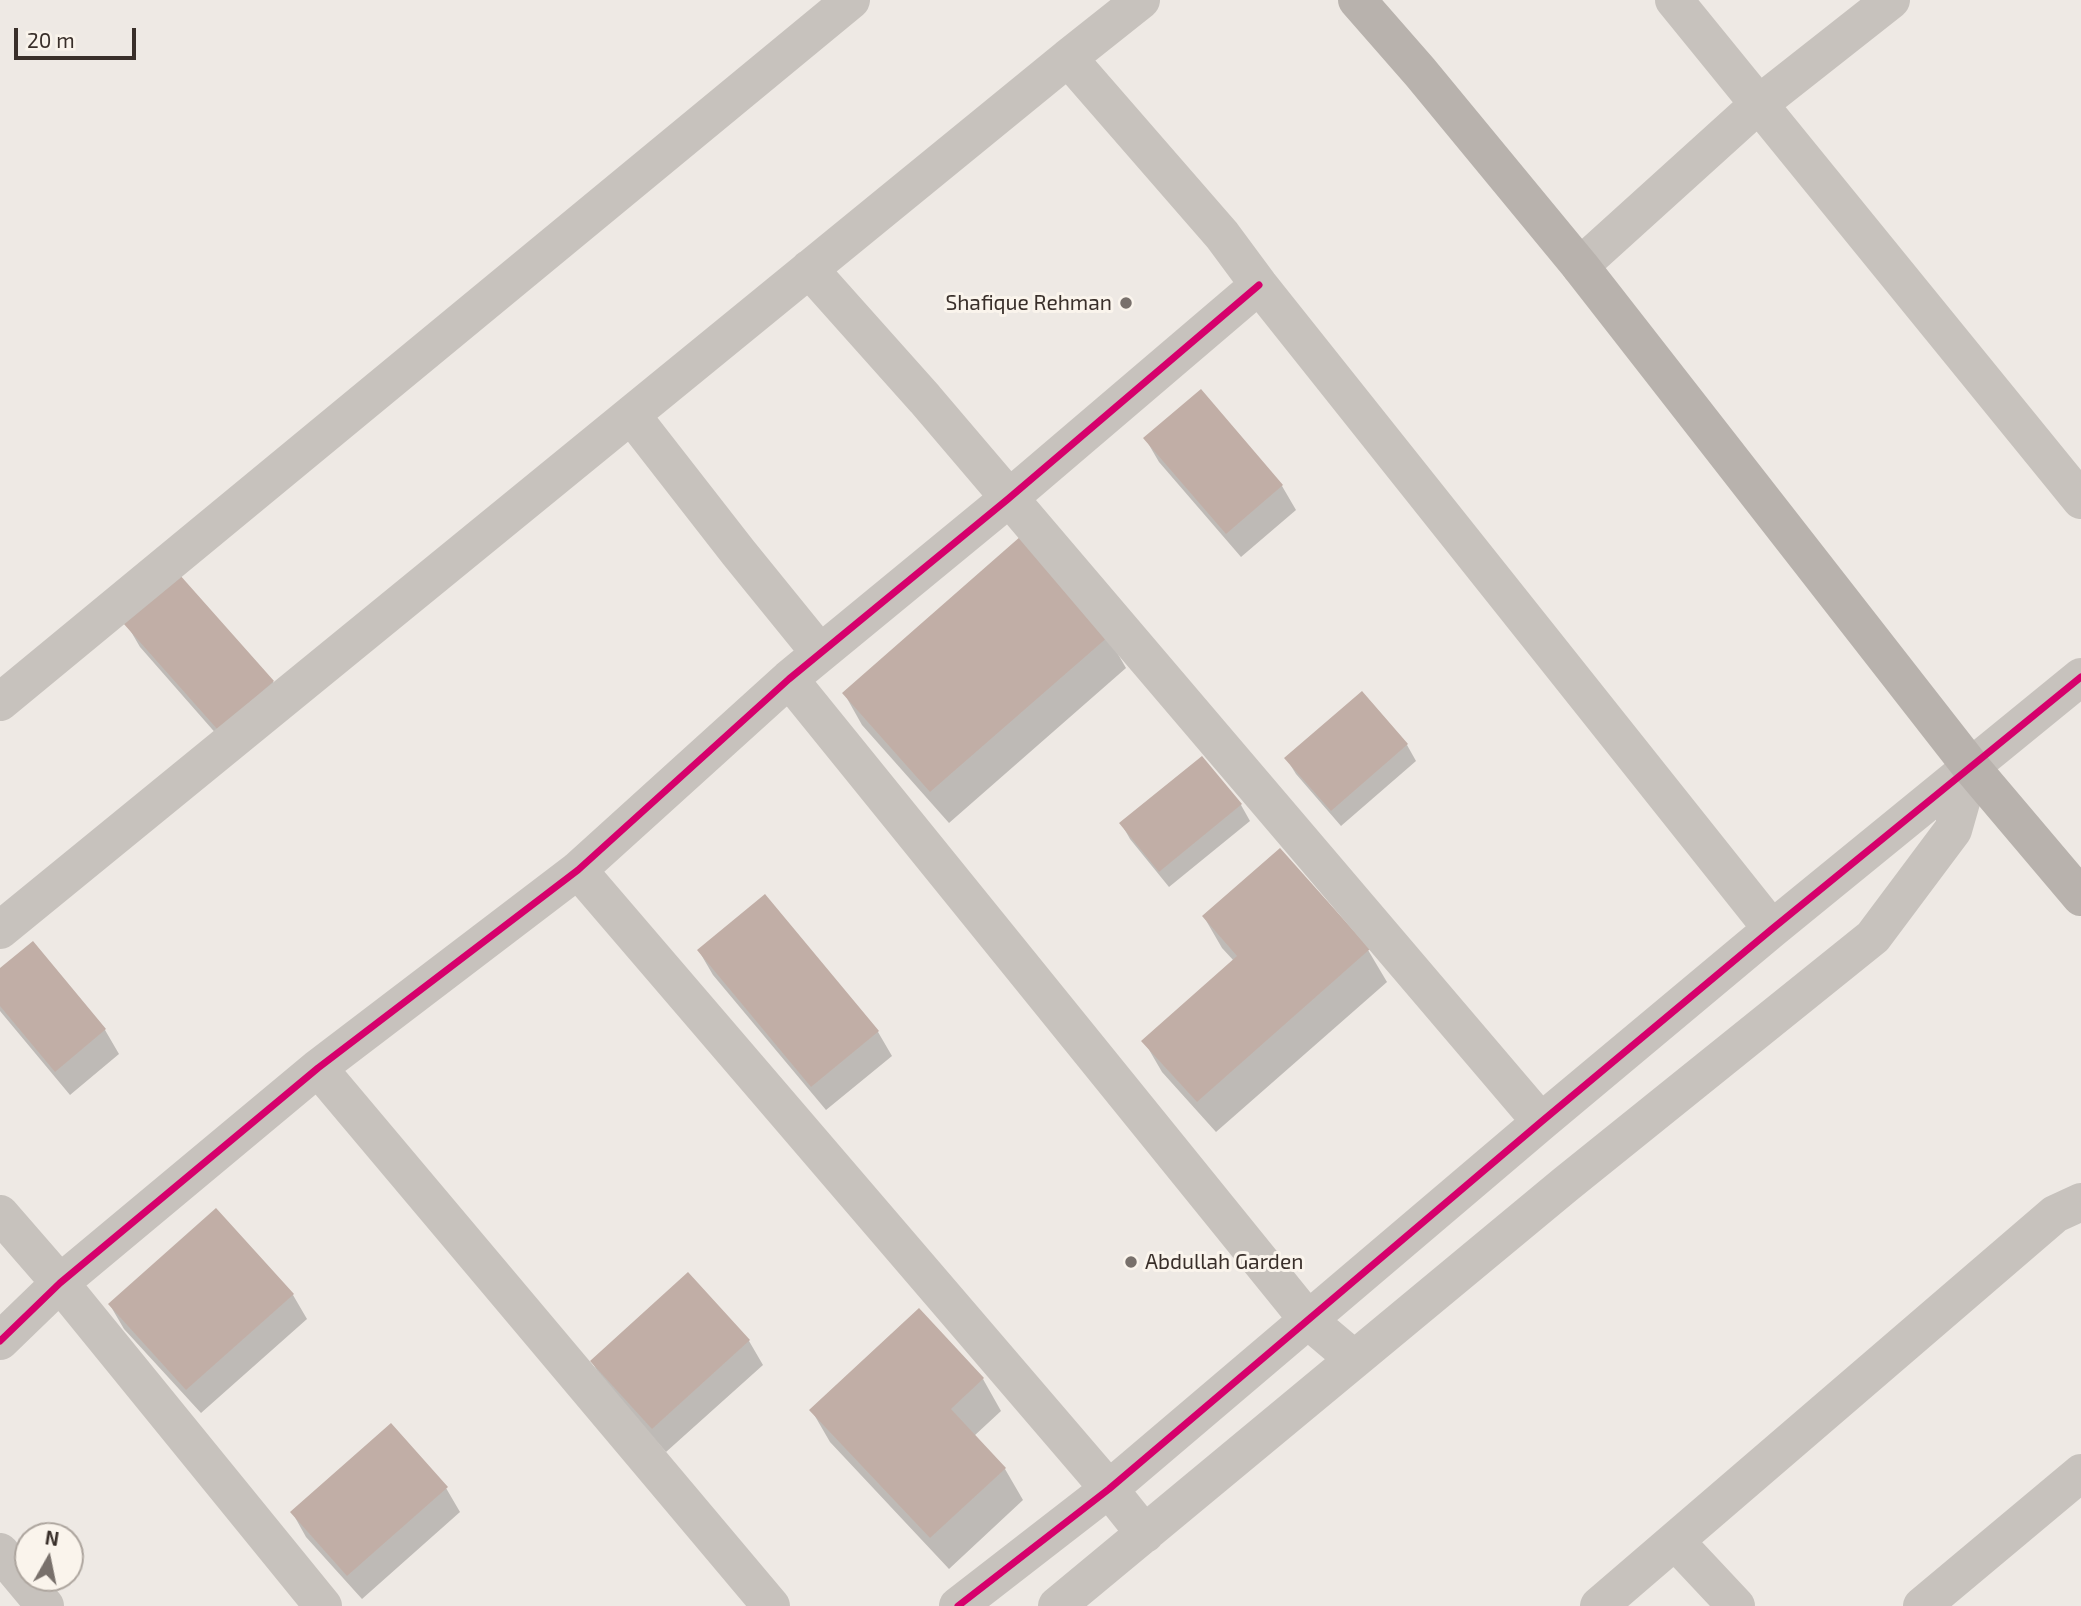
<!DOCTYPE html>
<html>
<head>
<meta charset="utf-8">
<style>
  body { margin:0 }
  #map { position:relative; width:2081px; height:1606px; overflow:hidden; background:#eee9e4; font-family:"Exo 2",sans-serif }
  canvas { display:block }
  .north { position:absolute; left:14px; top:1522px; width:70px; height:70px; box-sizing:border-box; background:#faf4ec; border:2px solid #ada59e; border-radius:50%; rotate:9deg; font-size:19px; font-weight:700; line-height:28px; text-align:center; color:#392f2a }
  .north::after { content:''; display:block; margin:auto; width:24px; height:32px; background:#78706b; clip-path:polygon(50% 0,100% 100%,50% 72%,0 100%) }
  .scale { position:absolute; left:14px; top:28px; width:122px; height:32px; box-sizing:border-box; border:4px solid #392f2a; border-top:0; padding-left:9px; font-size:21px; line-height:24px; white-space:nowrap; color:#392f2a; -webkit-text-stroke:5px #faf4ec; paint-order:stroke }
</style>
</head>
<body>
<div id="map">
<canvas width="2081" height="1606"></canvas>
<div class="north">N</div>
<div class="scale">20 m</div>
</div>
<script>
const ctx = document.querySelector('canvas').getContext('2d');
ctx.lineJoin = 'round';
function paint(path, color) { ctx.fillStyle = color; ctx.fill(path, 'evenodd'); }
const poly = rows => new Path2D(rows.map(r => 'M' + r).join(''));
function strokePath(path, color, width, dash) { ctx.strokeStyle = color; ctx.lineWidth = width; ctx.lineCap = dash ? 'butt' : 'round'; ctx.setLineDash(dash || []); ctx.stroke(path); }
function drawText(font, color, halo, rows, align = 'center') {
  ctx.font = font + ' "Exo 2",sans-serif'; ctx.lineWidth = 6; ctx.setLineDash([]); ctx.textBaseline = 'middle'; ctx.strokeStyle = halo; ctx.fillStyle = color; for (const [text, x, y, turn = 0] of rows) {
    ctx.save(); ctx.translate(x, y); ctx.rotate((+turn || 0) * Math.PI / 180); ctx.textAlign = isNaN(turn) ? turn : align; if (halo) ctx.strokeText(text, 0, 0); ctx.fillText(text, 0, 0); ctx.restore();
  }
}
const shadow = poly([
  [1145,438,1282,486,1296,510,1241,557,1159,462],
  [179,577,273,682,287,706,233,753,140,647,126,623],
  [1108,637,1126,668,949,823,862,725,844,693],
  [1407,745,1416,761,1341,826,1296,774,1286,758],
  [1201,758,1241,805,1250,821,1169,887,1130,839,1121,823],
  [1204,917,1368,950,1387,982,1216,1132,1162,1072,1144,1041,1234,961,1222,948],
  [699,951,878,1032,892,1056,826,1110,713,975],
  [0,970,105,1030,119,1054,70,1095,0,1011],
  [687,1275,749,1341,763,1365,666,1452,606,1386,592,1362],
  [293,1295,307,1319,201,1413,124,1329,110,1305],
  [983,1379,1001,1411,974,1436,1005,1469,1023,1500,949,1569,830,1442,812,1411],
  [446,1488,460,1512,362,1599,306,1537,292,1512]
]);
const building = poly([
  [1201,389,1283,485,1226,534,1143,438],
  [1021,536,1109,636,930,792,842,693],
  [179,574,274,681,218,730,123,623],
  [1362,691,1408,744,1331,811,1284,758],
  [1202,756,1242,804,1159,872,1119,823],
  [1280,848,1370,949,1197,1102,1141,1041,1237,956,1202,916],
  [765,894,879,1031,811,1087,697,950],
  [33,941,106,1029,55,1072,0,1006,0,968],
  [216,1208,294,1294,186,1390,108,1304],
  [688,1272,750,1340,652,1429,590,1361],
  [919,1308,984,1378,951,1409,1006,1468,930,1538,809,1410],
  [391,1423,448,1487,347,1576,290,1512]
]);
const street = poly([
  [1141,0,1068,58,1222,235,1259,285,1772,929],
  [1674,0,2081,500],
  [1580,266,1759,104,1891,0],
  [809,269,925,399,1541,1122],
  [632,416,738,552,820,653],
  [789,679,1309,1321,1354,1359],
  [0,702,851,0],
  [578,870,1109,1489,1145,1534],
  [0,930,1068,58],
  [318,1068,771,1606],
  [0,1214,60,1283,323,1606],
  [0,1341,60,1283,318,1068,578,870,789,679,1008,499,1259,285],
  [1675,1541,1736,1606],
  [0,1552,45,1606],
  [958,1606,1109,1489,1541,1122,1772,929,2081,677],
  [1057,1606,1566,1184,1873,937,1953,830,1971,767],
  [1599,1606,2055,1214,2081,1202],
  [1922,1606,2081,1473]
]);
const secondary = poly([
  [1357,0,1420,72,1580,266,1971,767,2081,897]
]);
const cycleway = poly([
  [0,1341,60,1283,318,1068,578,870,789,679,1008,499,1259,285],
  [958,1606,1109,1489,1541,1122,1772,929,2081,677]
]);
const markers = [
  [1126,303,7,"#78706b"],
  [1131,1262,7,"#78706b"]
];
const poiNames = [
  ["Shafique Rehman",1112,303],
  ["Abdullah Garden",1145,1262,"left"]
];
paint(shadow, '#0003');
paint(building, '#c1aea6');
strokePath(street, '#c7c2bd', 38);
strokePath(secondary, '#b8b2ad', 38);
strokePath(cycleway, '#d6006c', 7);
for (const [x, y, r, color] of markers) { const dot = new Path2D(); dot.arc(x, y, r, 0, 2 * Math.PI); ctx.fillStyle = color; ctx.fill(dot); strokePath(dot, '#faf4ec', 2.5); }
drawText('21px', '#392f2a', '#faf4ec', poiNames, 'right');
</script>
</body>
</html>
